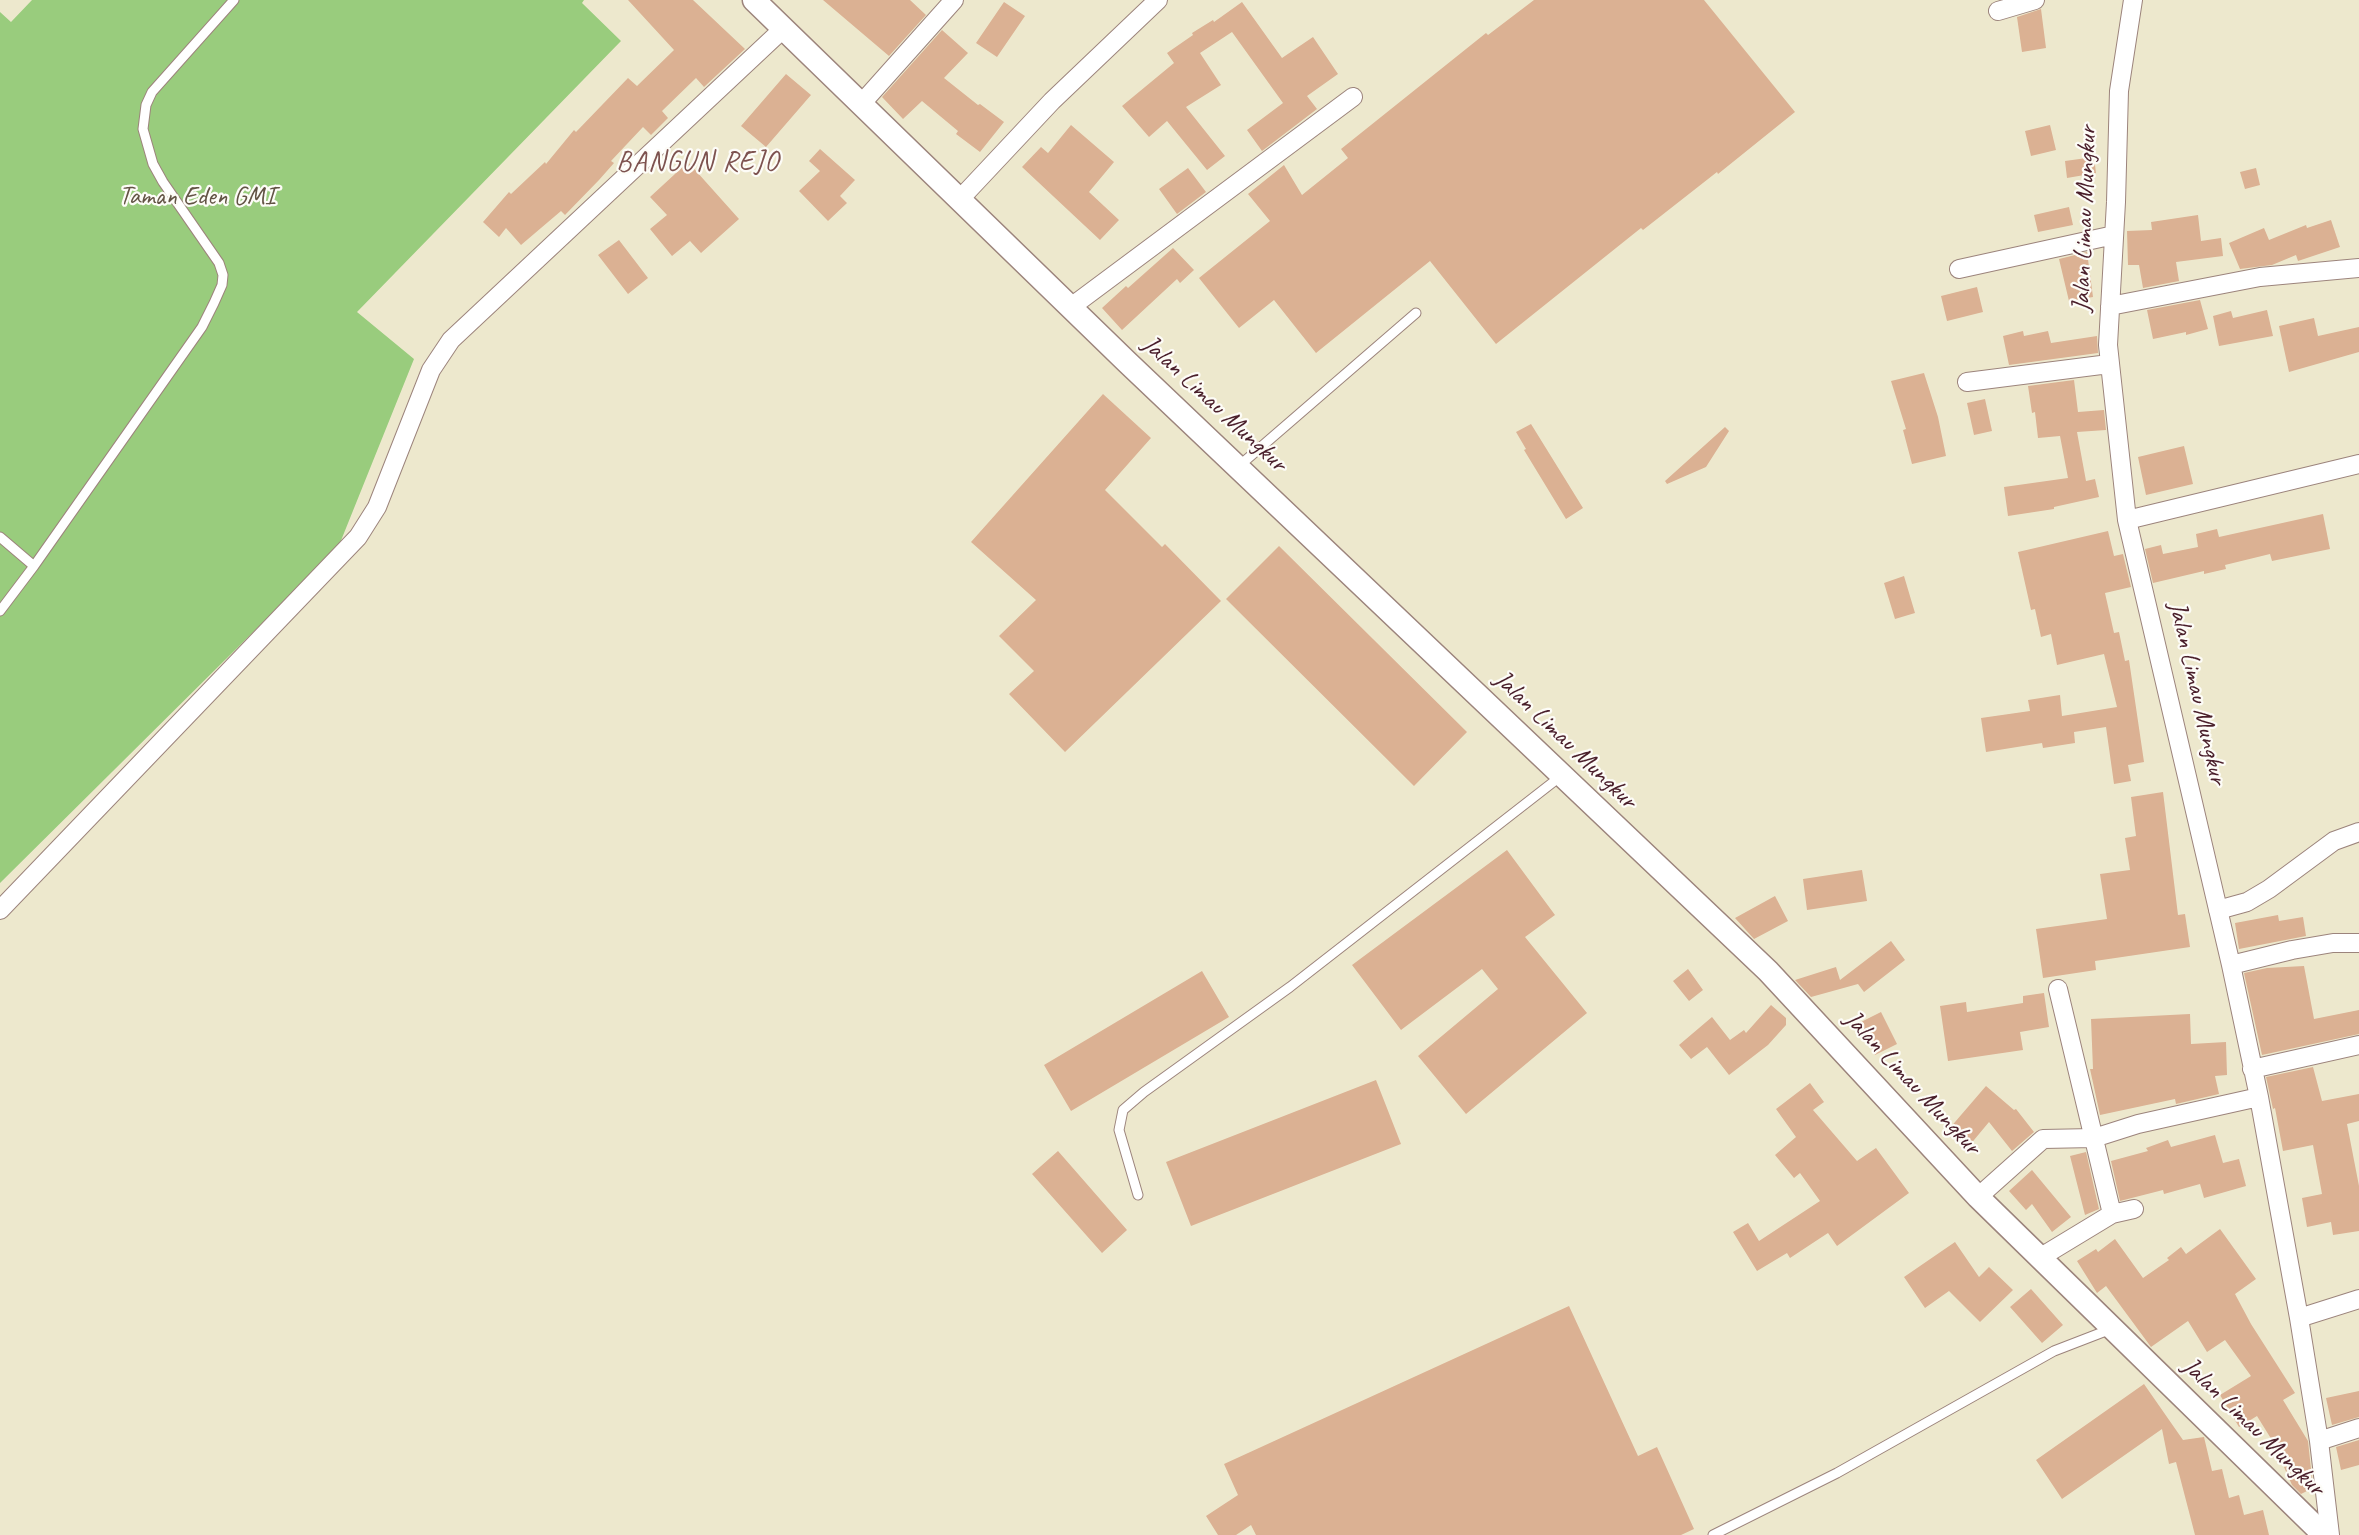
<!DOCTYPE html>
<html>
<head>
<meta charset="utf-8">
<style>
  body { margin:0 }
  canvas { display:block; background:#ede8cd }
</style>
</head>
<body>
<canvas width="2359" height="1535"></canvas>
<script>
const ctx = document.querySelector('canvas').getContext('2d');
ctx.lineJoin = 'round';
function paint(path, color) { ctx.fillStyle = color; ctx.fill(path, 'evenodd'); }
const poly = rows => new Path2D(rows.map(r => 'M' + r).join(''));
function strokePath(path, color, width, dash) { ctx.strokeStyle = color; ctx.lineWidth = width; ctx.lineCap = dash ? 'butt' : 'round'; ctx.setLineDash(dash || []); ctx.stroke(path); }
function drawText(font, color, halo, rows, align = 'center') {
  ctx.font = font + ' Caveat,sans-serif'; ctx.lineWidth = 4.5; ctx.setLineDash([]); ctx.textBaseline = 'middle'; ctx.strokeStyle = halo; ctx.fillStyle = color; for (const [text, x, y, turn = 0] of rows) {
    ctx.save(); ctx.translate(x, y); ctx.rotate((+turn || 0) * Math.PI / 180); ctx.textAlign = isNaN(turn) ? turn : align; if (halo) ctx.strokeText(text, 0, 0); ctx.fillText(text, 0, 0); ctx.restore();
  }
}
const green = poly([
  [32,0,584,0,582,3,621,41,357,312,414,359,338,548,0,883,0,12,11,22]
]);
const building = poly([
  [628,0,693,0,745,49,704,87,696,78,662,111,668,118,651,135,643,127,611,161,614,163,599,180,565,215,561,211,521,245,506,228,499,237,483,222,509,192,511,194,545,162,546,164,574,130,576,132,628,78,637,86,674,50],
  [823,0,910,0,926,15,889,56],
  [1534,0,1704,0,1795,112,1718,174,1717,172,1643,230,1641,228,1496,344,1430,261,1316,353,1274,300,1239,328,1199,278,1270,221,1248,194,1284,165,1302,195,1348,158,1341,149,1486,33,1488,35],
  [1004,2,1025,16,997,57,976,43],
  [1242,2,1282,58,1313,37,1338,74,1307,96,1317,109,1262,151,1247,130,1283,103,1232,32,1200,53,1221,85,1186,107,1225,156,1207,170,1167,121,1149,137,1122,106,1174,63,1167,53,1193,35,1192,33,1213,20,1214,22],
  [2041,9,2046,48,2022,52,2017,17],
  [942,30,968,53,944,78,978,105,980,104,1004,122,980,152,956,134,958,131,922,101,903,119,882,97],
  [786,74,811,95,766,147,741,126],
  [1071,125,1114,162,1089,192,1119,220,1100,240,1022,167,1041,147,1048,153],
  [2050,125,2056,150,2031,156,2025,131],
  [820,149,855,180,840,196,847,203,828,221,799,191,820,171,809,161],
  [2094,157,2096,173,2067,178,2065,161],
  [688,162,739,219,701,253,690,241,672,256,650,229,667,215,650,197],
  [1188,168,1206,192,1177,214,1159,189],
  [2256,168,2260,185,2245,189,2240,172],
  [2069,207,2073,225,2038,232,2034,215],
  [2198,215,2201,241,2221,238,2223,256,2176,262,2179,281,2143,288,2139,265,2128,265,2127,231,2152,230,2151,222],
  [2331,220,2340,247,2298,261,2296,255,2272,265,2240,269,2229,243,2264,228,2269,240,2306,225,2307,228],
  [619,240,648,278,628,294,598,255],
  [1173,248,1194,270,1180,283,1177,279,1122,330,1102,308,1126,286,1128,288],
  [2087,252,2093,297,2069,301,2059,259],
  [1977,287,1983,312,1947,321,1941,296],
  [2200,300,2208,329,2186,335,2186,332,2153,339,2147,310],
  [2267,310,2273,336,2219,346,2213,316,2231,311,2233,318],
  [2314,318,2318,336,2359,327,2359,352,2289,372,2279,326],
  [2023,331,2024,336,2048,331,2051,343,2097,336,2098,353,2009,365,2003,336],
  [1924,373,1938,417,1946,456,1912,464,1903,430,1906,429,1891,381],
  [2074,380,2078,412,2104,410,2106,430,2077,432,2086,481,2095,479,2099,497,2054,507,2054,509,2008,516,2004,487,2068,478,2060,436,2038,438,2035,412,2032,413,2028,386],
  [1103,394,1151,438,1105,490,1162,547,1165,544,1221,601,1065,752,1009,694,1034,671,999,636,1036,600,971,542],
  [1985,399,1992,431,1974,435,1967,403],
  [1531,424,1583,508,1566,519,1524,450,1526,449,1516,432],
  [1725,427,1729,431,1706,467,1667,484,1665,481],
  [2184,446,2193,484,2146,495,2138,457],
  [2323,514,2330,549,2272,561,2270,554,2225,565,2226,569,2204,574,2204,571,2153,583,2145,549,2161,545,2163,554,2198,547,2196,534,2217,529,2219,537],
  [2108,531,2114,556,2123,554,2131,587,2105,593,2114,633,2119,632,2125,661,2129,660,2144,762,2128,765,2131,781,2114,784,2106,727,2074,732,2075,743,2043,748,2042,743,1986,752,1981,718,2030,711,2028,700,2060,695,2062,716,2117,707,2104,654,2057,665,2051,634,2041,637,2035,609,2031,610,2018,552],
  [1279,546,1467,732,1414,786,1226,599],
  [1904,576,1915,613,1895,619,1884,583],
  [2163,792,2178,915,2185,914,2190,947,2095,961,2096,970,2043,978,2036,929,2107,919,2100,874,2130,870,2125,838,2136,836,2131,797],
  [1507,850,1555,915,1525,937,1587,1013,1466,1114,1418,1056,1498,989,1482,969,1401,1030,1352,965],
  [1862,870,1867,901,1807,910,1803,879],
  [1775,896,1788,921,1754,939,1735,918],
  [2278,915,2279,921,2303,917,2306,936,2239,949,2235,923],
  [1891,941,1905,960,1864,992,1858,984,1811,997,1795,980,1836,967,1840,980],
  [2304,966,2314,1019,2359,1010,2359,1034,2262,1055,2244,973,2267,968],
  [1688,969,1703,990,1689,1001,1673,981],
  [1202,971,1229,1017,1071,1111,1044,1065],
  [2044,993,2049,1027,2020,1032,2023,1050,1948,1061,1940,1006,1966,1002,1967,1012,2023,1003,2023,996],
  [1771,1005,1786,1018,1786,1025,1768,1045,1729,1075,1707,1047,1691,1059,1679,1045,1712,1017,1730,1040,1744,1030,1746,1033],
  [1881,1012,1897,1044,1875,1055,1859,1023],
  [2190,1014,2191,1044,2226,1042,2227,1075,2215,1076,2219,1094,2176,1104,2175,1099,2100,1115,2090,1069,2093,1069,2091,1019],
  [2313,1067,2322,1101,2359,1094,2359,1121,2347,1124,2359,1186,2359,1231,2333,1235,2331,1222,2307,1227,2302,1198,2322,1194,2313,1145,2283,1151,2275,1108,2273,1109,2266,1077],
  [1376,1080,1401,1144,1191,1226,1166,1162],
  [1810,1083,1824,1102,1813,1110,1857,1161,1876,1148,1909,1193,1837,1246,1828,1233,1790,1258,1787,1253,1757,1271,1733,1232,1748,1223,1759,1241,1820,1201,1800,1173,1794,1178,1775,1155,1796,1137,1776,1109],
  [1986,1086,2014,1110,2016,1109,2034,1132,2012,1151,1989,1122,1969,1146,1949,1129],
  [2215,1135,2223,1163,2239,1159,2246,1186,2204,1198,2200,1184,2164,1194,2163,1190,2120,1201,2111,1161,2148,1151,2146,1148,2168,1140,2171,1147],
  [1058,1151,1127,1230,1102,1253,1032,1174],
  [2086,1152,2099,1209,2085,1215,2070,1156],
  [2032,1170,2071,1217,2052,1232,2032,1204,2026,1210,2009,1191],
  [2220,1229,2256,1279,2235,1294,2251,1324,2295,1393,2283,1400,2308,1441,2313,1488,2301,1494,2292,1485,2284,1467,2288,1466,2257,1416,2239,1427,2220,1395,2251,1376,2225,1340,2207,1352,2188,1321,2151,1347,2106,1286,2097,1293,2077,1261,2096,1249,2098,1252,2115,1239,2143,1278,2169,1260,2167,1258,2181,1247,2186,1254],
  [1955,1242,1979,1277,1989,1267,2013,1290,1980,1322,1949,1291,1925,1308,1904,1277],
  [2031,1289,2063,1325,2042,1343,2010,1307],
  [1569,1306,1638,1456,1657,1447,1694,1529,1681,1535,1256,1535,1251,1525,1236,1535,1218,1535,1206,1516,1238,1495,1224,1464],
  [2144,1384,2183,1440,2204,1437,2212,1471,2222,1469,2229,1498,2239,1495,2244,1515,2263,1510,2269,1535,2195,1535,2176,1462,2169,1464,2162,1429,2062,1499,2036,1460],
  [2359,1391,2359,1417,2332,1425,2326,1398],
  [2359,1440,2359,1465,2341,1470,2336,1447]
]);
const service = poly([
  [1239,466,1416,313],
  [0,537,34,566,202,327,214,303,222,285,223,275,219,263,163,182,153,164,143,129,146,105,152,92,234,0],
  [0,611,34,566],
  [1138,1195,1119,1130,1123,1110,1144,1092,1290,987,1561,776],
  [1713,1535,1837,1473,2054,1351,2111,1329]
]);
const minor = poly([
  [2133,0,2119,91,2116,202,2108,345,2127,520,2231,965,2259,1097,2299,1318,2319,1441,2330,1535],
  [1998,11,2035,0],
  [862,103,954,0],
  [960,199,1052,101,1158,0],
  [1959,269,2114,235],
  [2110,306,2260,277,2359,268],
  [1071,307,1353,97],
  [1967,382,2109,364],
  [2127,520,2359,464],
  [0,910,358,537,377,507,431,370,451,340,784,28],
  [2218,910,2247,902,2269,889,2334,841,2359,832],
  [2231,965,2292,950,2333,943,2359,943],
  [2058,989,2112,1214],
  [2252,1069,2359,1045],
  [1978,1197,2043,1139,2094,1138,2138,1124,2259,1097],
  [2041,1257,2112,1214,2134,1209],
  [2299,1318,2359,1299],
  [2319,1441,2359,1428]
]);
const tertiary = poly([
  [754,0,1127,362,1768,971,1978,1197,2324,1535]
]);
const parkNames = [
  ["Taman Eden GMI",197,197]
];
const streetNames = [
  ["Jalan Limau Mungkur",2085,219,-88],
  ["Jalan Limau Mungkur",1214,404,43],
  ["Jalan Limau Mungkur",2197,693,77],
  ["Jalan Limau Mungkur",1565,740,44],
  ["Jalan Limau Mungkur",1912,1083,47],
  ["Jalan Limau Mungkur",2253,1427,44]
];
const quarterNames = [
  ["BANGUN REJO",698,163]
];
paint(green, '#99cc7d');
paint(building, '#dbb193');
strokePath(service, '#9c847c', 11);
strokePath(minor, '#9c847c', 20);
strokePath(tertiary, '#9c847c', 25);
strokePath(service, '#fff', 9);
strokePath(minor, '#fff', 18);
strokePath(tertiary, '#fff', 22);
drawText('26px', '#625344', '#fdfcf7', parkNames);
drawText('26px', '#4a1f2b', '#fdfcf7', streetNames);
ctx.letterSpacing = '1.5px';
drawText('28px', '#7d524f', '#fdfcf7', quarterNames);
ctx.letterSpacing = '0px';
</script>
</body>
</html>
